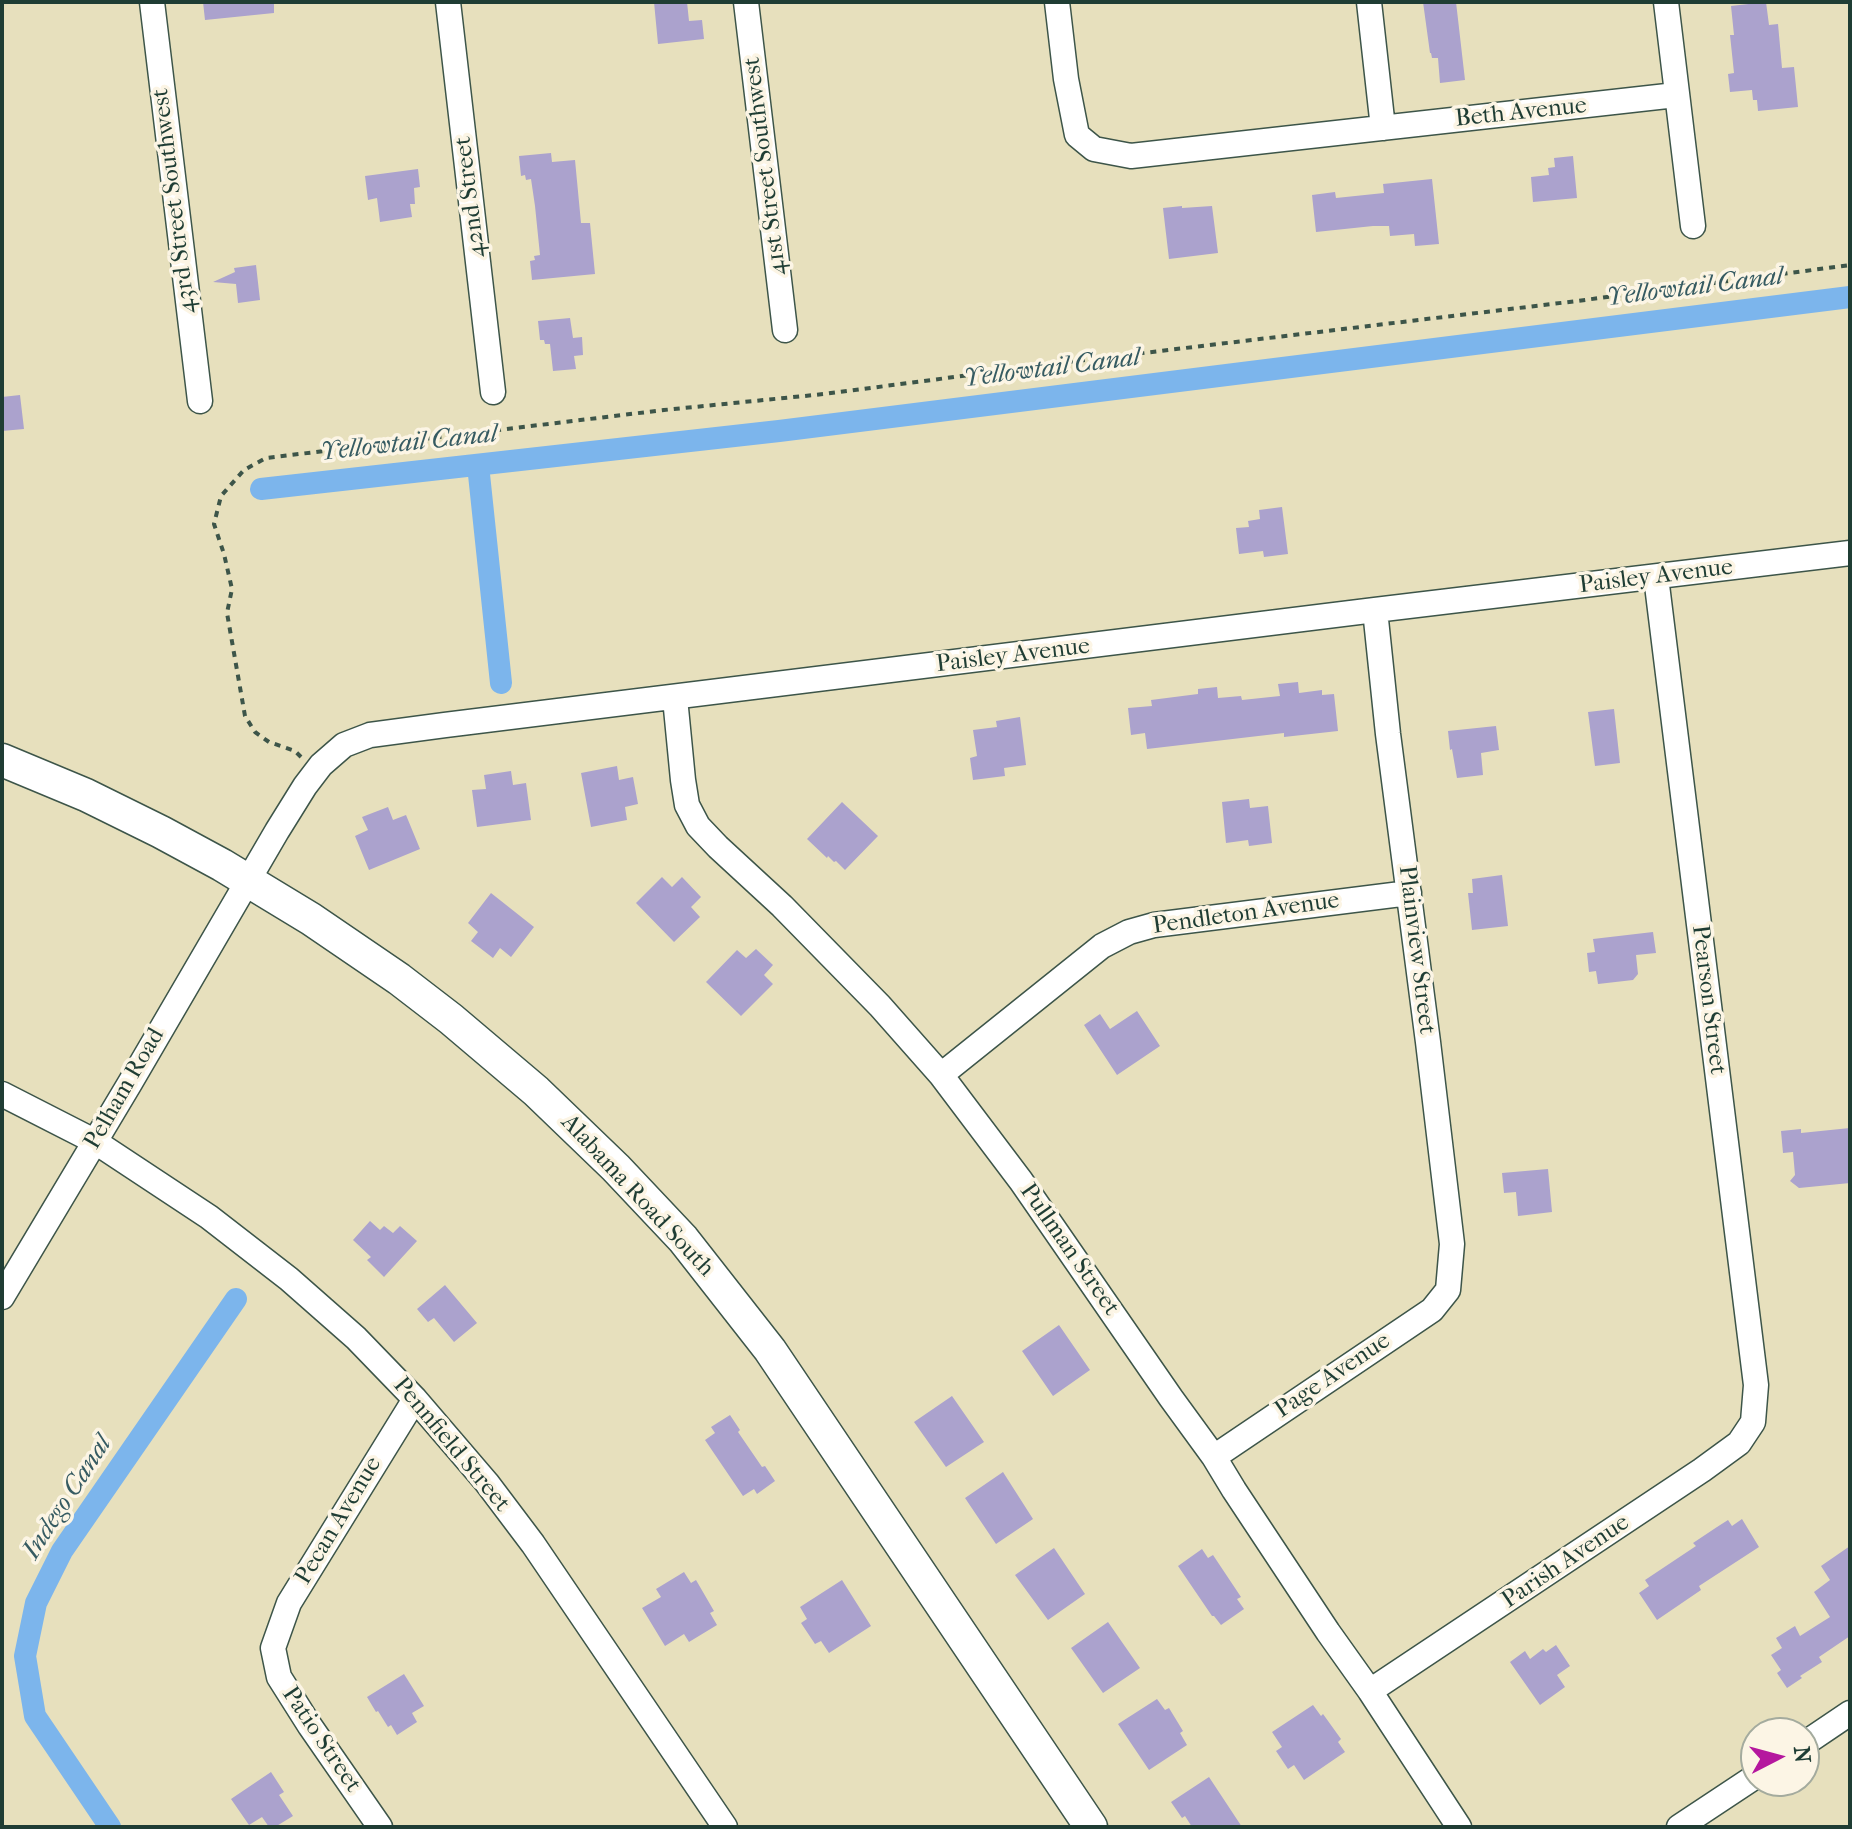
<!DOCTYPE html>
<html>
<head>
<meta charset="utf-8">
<style>
  body { margin:0 }
  #map { position:relative; width:1852px; height:1829px; overflow:hidden; background:#e7e0bd; font-family:"IM FELL French Canon",serif }
  canvas { display:block }
  .frame { position:absolute; inset:0; border:4px solid #1f3d34; pointer-events:none }
  .north { position:absolute; left:1740px; top:1717px; width:80px; height:80px; box-sizing:border-box; background:#fcf5e5; border:2px solid #a4ab9e; border-radius:50%; rotate:84deg; font-size:22px; font-weight:700; line-height:32px; text-align:center; color:#1f3d34 }
  .north::after { content:''; display:block; margin:auto; width:28px; height:36px; background:#b5179e; clip-path:polygon(50% 0,100% 100%,50% 72%,0 100%) }
</style>
</head>
<body>
<div id="map">
<canvas width="1852" height="1829"></canvas>
<div class="frame"></div>
<div class="north">N</div>
</div>
<script>
const ctx = document.querySelector('canvas').getContext('2d');
ctx.lineJoin = 'round';
const poly = rows => new Path2D(rows.map(r => 'M' + r).join(''));
function strokePath(path, color, width, dash) { ctx.strokeStyle = color; ctx.lineWidth = width; ctx.lineCap = dash ? 'butt' : 'round'; ctx.setLineDash(dash || []); ctx.stroke(path); }
function paint(path, color) { ctx.fillStyle = color; ctx.fill(path, 'evenodd'); }
function drawText(font, color, halo, rows, align = 'center') {
  ctx.font = font + ' "IM FELL French Canon",serif'; ctx.lineWidth = 7; ctx.setLineDash([]); ctx.textBaseline = 'middle'; ctx.strokeStyle = halo; ctx.fillStyle = color; for (const [text, x, y, turn = 0] of rows) {
    ctx.save(); ctx.translate(x, y); ctx.rotate((+turn || 0) * Math.PI / 180); ctx.textAlign = isNaN(turn) ? turn : align; if (halo) ctx.strokeText(text, 0, 0); ctx.fillText(text, 0, 0); ctx.restore();
  }
}
const canal = poly([
  [478,465,501,683],
  [261,489,779,431,1850,297],
  [110,1827,35,1716,25,1656,36,1603,62,1551,236,1299]
]);
const building = poly([
  [203,2,274,2,274,13,205,20],
  [654,2,687,2,689,21,702,20,704,39,658,44],
  [1423,2,1456,2,1465,80,1440,83,1438,58,1432,58,1431,53,1430,53],
  [1766,2,1769,25,1778,24,1782,68,1794,67,1798,107,1758,111,1757,100,1753,100,1752,90,1730,92,1728,74,1734,73,1730,35,1734,35,1731,6],
  [551,153,552,162,575,160,581,223,590,223,595,274,532,280,530,261,535,260,534,256,540,255,535,206,531,179,526,180,525,175,521,176,519,156],
  [1573,156,1577,198,1533,202,1531,177,1549,175,1548,168,1555,167,1554,158],
  [418,169,420,187,414,188,415,204,410,204,412,217,380,222,377,198,368,200,365,176],
  [1432,179,1439,244,1415,246,1414,234,1390,236,1389,226,1373,226,1316,232,1312,195,1335,192,1336,198,1384,193,1383,184],
  [1182,206,1182,208,1212,206,1218,253,1169,259,1163,208],
  [256,265,260,300,238,303,236,284,213,282,235,272,234,268],
  [570,318,573,338,582,337,583,355,574,356,576,369,553,371,550,344,545,344,544,340,540,340,538,321],
  [20,395,24,429,2,431,2,397],
  [1282,507,1288,554,1264,557,1263,551,1239,554,1236,528,1249,527,1248,521,1260,519,1259,510],
  [1298,682,1299,693,1322,690,1322,695,1334,694,1338,731,1284,737,1284,733,1147,749,1145,733,1131,735,1128,708,1152,706,1151,700,1198,694,1198,689,1217,687,1218,698,1241,696,1242,700,1280,696,1278,684],
  [1614,709,1620,763,1595,766,1588,712],
  [1020,717,1026,765,1004,768,1005,776,973,780,970,758,977,756,973,730,997,727,996,721],
  [1496,726,1499,750,1481,753,1483,775,1457,778,1452,749,1450,750,1448,731],
  [617,766,619,780,633,777,638,804,625,807,627,820,591,827,581,773],
  [511,771,513,785,526,783,531,820,477,827,472,790,486,789,484,775],
  [1249,799,1250,808,1268,806,1272,843,1249,846,1248,840,1226,843,1222,802],
  [842,802,878,836,845,870,836,861,834,862,828,856,827,858,807,839],
  [388,807,393,820,406,815,420,849,369,870,355,836,368,830,362,817],
  [1502,875,1508,926,1472,930,1468,893,1473,893,1472,879],
  [662,877,672,887,682,877,701,897,691,907,700,917,674,942,636,903],
  [491,893,534,927,511,957,500,948,493,958,471,941,478,932,468,923],
  [1653,932,1656,953,1636,955,1638,974,1633,980,1598,984,1596,971,1589,972,1587,953,1595,952,1593,939],
  [756,949,773,965,764,975,773,984,741,1016,706,982,737,950,746,958],
  [1137,1011,1160,1046,1117,1075,1084,1025,1100,1014,1110,1029],
  [1850,1128,1850,1183,1799,1188,1790,1181,1795,1175,1793,1152,1783,1153,1781,1131,1801,1129,1801,1133],
  [1548,1169,1552,1212,1518,1216,1516,1192,1504,1193,1502,1173],
  [370,1221,380,1230,384,1226,393,1233,400,1226,417,1241,384,1277,367,1260,371,1257,353,1240],
  [445,1285,477,1323,454,1342,434,1318,428,1322,417,1309],
  [1059,1325,1090,1370,1053,1396,1022,1351],
  [952,1396,984,1442,946,1467,914,1422],
  [730,1415,740,1430,738,1432,762,1467,765,1466,775,1481,757,1494,754,1489,743,1496,705,1440,715,1433,711,1427],
  [1003,1472,1033,1519,996,1544,965,1498],
  [1742,1519,1759,1547,1699,1586,1701,1590,1657,1620,1639,1593,1649,1586,1645,1580,1696,1546,1693,1543,1717,1527,1728,1520,1732,1526],
  [1850,1546,1850,1636,1819,1657,1822,1662,1800,1676,1802,1678,1787,1688,1777,1673,1781,1670,1771,1655,1782,1648,1776,1638,1795,1626,1800,1636,1830,1617,1814,1592,1830,1580,1821,1566],
  [1054,1548,1085,1594,1048,1620,1015,1575],
  [1202,1549,1208,1558,1213,1555,1241,1597,1237,1599,1244,1609,1221,1625,1214,1616,1212,1616,1178,1566],
  [684,1572,691,1583,696,1580,714,1611,710,1613,717,1625,689,1642,684,1634,665,1646,642,1608,661,1597,656,1589],
  [842,1580,871,1626,829,1653,821,1641,815,1644,801,1623,807,1619,800,1607],
  [1108,1622,1140,1668,1103,1693,1071,1648],
  [1556,1645,1570,1666,1557,1675,1565,1687,1540,1705,1510,1662,1525,1651,1530,1659,1543,1649,1546,1652],
  [404,1674,424,1706,412,1713,417,1722,397,1735,391,1725,388,1727,378,1711,376,1712,367,1697],
  [1157,1699,1165,1710,1169,1708,1183,1731,1180,1733,1187,1745,1149,1770,1118,1724],
  [1313,1705,1321,1716,1323,1714,1341,1739,1338,1742,1345,1752,1304,1780,1294,1765,1288,1769,1276,1751,1282,1747,1272,1732],
  [271,1772,284,1792,279,1795,293,1816,275,1827,269,1827,262,1817,249,1825,231,1799],
  [1209,1777,1242,1827,1192,1827,1185,1816,1182,1818,1171,1802]
]);
const path = poly([
  [301,757,295,751,269,742,255,732,245,716,227,613,232,589,224,554,214,524,221,496,244,470,266,458,664,410,824,394,1085,360,1577,301,1850,265]
]);
const street = poly([
  [152,2,200,401],
  [448,2,493,392],
  [746,2,785,330],
  [1057,2,1066,79,1077,135,1094,149,1131,156,1676,95],
  [1369,2,1383,128],
  [1666,2,1693,226],
  [675,698,683,780,687,805,698,826,718,847,782,906,880,1006,941,1075,1021,1181,1171,1398,1214,1457,1234,1490,1328,1632,1370,1691,1459,1827],
  [941,1075,1102,946,1129,932,1154,925,1409,893],
  [2,1094,94,1141,209,1217,289,1279,356,1338,415,1399,487,1483,533,1544,725,1827],
  [2,1297,130,1083,277,831,305,786,321,765,344,745,370,735,445,725,1375,610,1850,553],
  [1214,1457,1432,1310,1448,1290,1452,1244,1428,1042,1388,734,1375,610],
  [1370,1691,1702,1470,1739,1443,1753,1422,1756,1385,1656,577],
  [1804,1744,1850,1713],
  [380,1827,310,1726,279,1677,273,1648,289,1603,415,1399],
  [1679,1827,1756,1776]
]);
const secondary = poly([
  [2,760,86,795,161,832,222,865,311,919,399,979,451,1019,536,1091,616,1168,683,1239,770,1350,1091,1827]
]);
const streetNames = [
  ["Beth Avenue",1521,113,-6],
  ["41st Street Southwest",766,166,-97],
  ["42nd Street",471,197,-97],
  ["43rd Street Southwest",175,201,-97],
  ["Paisley Avenue",1656,577,-7],
  ["Paisley Avenue",1013,656,-7],
  ["Pendleton Avenue",1246,914,-8],
  ["Plainview Street",1416,950,83],
  ["Pearson Street",1708,1000,83],
  ["Pelham Road",125,1089,-60],
  ["Alabama Road South",637,1196,47],
  ["Pullman Street",1069,1250,55],
  ["Page Avenue",1333,1376,-34],
  ["Pennfield Street",451,1445,50],
  ["Pecan Avenue",339,1521,-59],
  ["Parish Avenue",1566,1562,-34],
  ["Patio Street",321,1740,56]
];
const waterNames = [
  ["Yellowtail Canal",1695,288,-7],
  ["Yellowtail Canal",1052,369,-7],
  ["Yellowtail Canal",409,444,-6],
  ["Indego Canal",68,1498,-57]
];
strokePath(canal, '#7cb5ec', 22);
paint(building, '#aba2cd');
strokePath(street, '#3d5549', 27);
strokePath(secondary, '#3d5549', 35);
strokePath(path, '#3d5549', 4, [6, 6]);
strokePath(street, '#fff', 24);
strokePath(secondary, '#fff', 32);
drawText('24px', '#1f3d34', '#fcf5e5', streetNames);
drawText('italic 26px', '#365b62', '#fcf5e5', waterNames);
</script>
</body>
</html>
